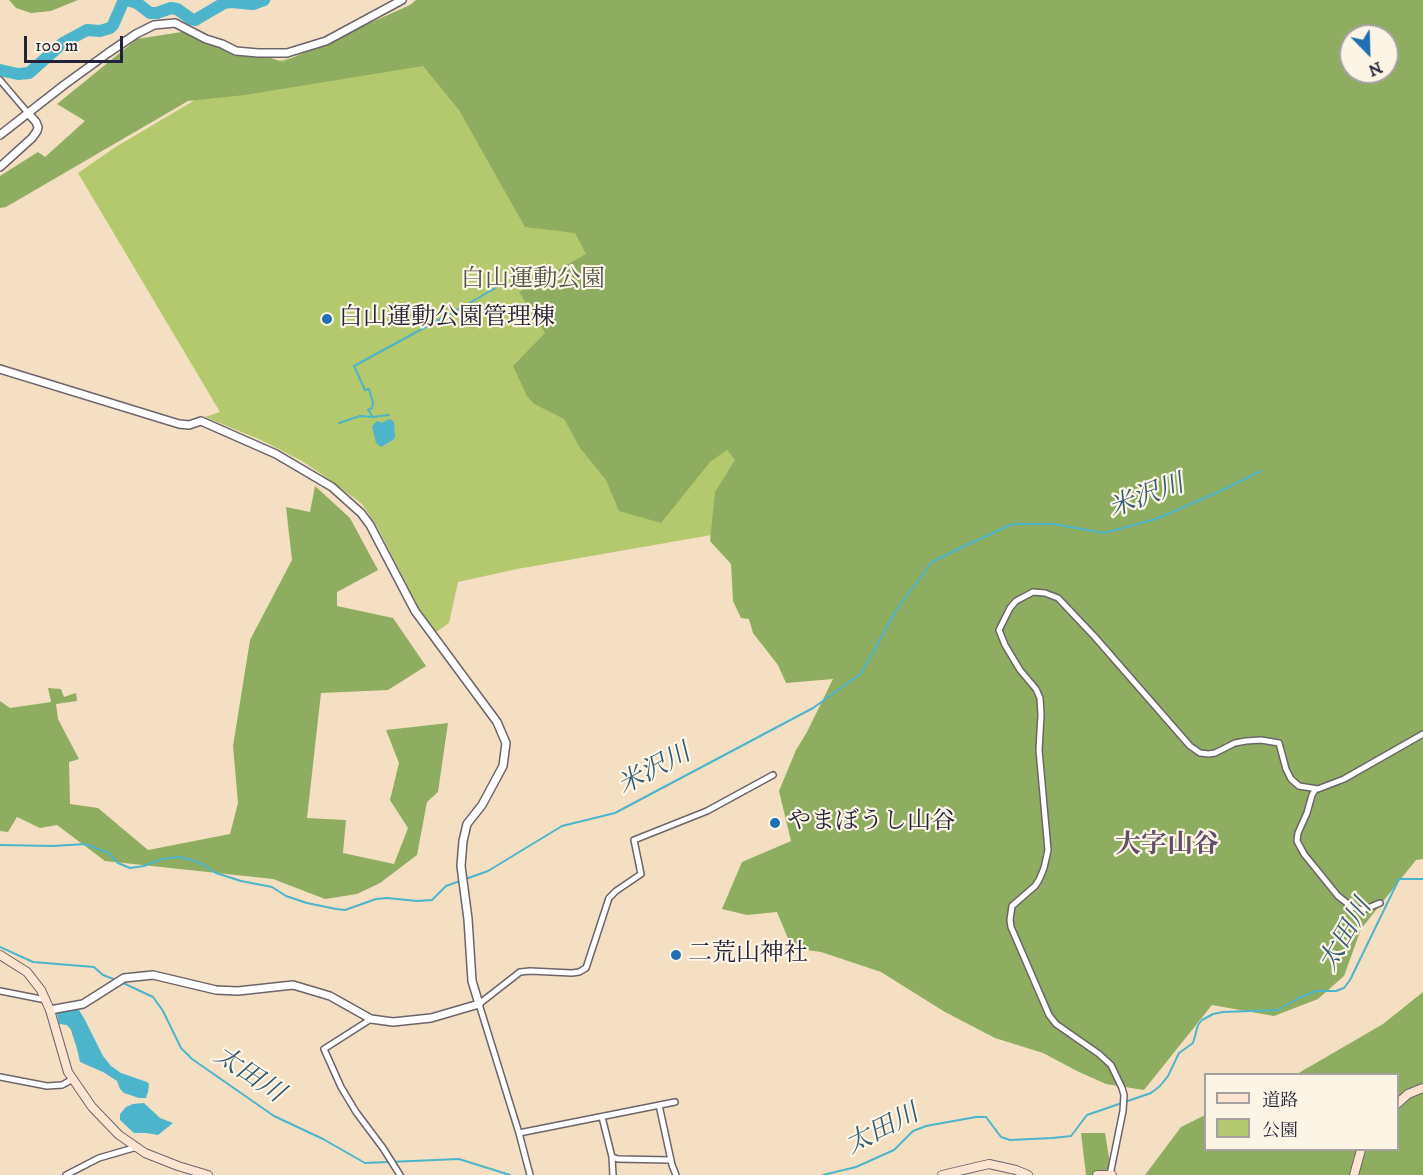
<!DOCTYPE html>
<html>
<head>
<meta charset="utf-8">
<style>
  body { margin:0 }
  #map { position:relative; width:1423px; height:1175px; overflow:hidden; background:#f4dfc3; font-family:"IM FELL DW Pica","Noto Serif JP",serif }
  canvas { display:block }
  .legend { position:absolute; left:1204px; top:1073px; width:195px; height:78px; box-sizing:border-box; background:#fcf5e5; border:2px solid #a5a1a1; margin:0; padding:8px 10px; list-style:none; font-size:18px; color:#22223b }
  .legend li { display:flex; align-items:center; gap:12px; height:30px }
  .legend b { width:30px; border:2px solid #a5a1a1 }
  .north { position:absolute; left:1339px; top:24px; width:60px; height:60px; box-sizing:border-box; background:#fcf5e5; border:2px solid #a5a1a1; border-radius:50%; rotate:157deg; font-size:16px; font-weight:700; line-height:24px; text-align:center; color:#22223b }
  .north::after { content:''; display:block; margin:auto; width:21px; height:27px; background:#1f6fb2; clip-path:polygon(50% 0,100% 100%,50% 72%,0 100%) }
  .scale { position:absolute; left:24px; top:36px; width:99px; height:27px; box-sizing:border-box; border:3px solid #22223b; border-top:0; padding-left:8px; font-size:18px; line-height:21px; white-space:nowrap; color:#22223b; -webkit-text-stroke:4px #fcf5e5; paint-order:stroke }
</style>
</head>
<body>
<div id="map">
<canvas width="1423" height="1175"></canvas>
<ul class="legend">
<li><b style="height:8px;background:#fde4d1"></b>道路</li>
<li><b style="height:16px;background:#b4c96d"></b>公園</li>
</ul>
<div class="north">N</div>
<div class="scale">100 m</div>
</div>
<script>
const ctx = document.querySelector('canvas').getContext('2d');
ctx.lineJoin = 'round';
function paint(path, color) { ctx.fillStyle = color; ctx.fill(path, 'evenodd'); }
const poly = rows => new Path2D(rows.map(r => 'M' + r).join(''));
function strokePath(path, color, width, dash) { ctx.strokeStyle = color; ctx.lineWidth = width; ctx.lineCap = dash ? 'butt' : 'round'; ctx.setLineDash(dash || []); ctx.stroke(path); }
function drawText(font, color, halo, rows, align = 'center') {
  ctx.font = font + ' "IM FELL DW Pica","Noto Serif JP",serif'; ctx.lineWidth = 4.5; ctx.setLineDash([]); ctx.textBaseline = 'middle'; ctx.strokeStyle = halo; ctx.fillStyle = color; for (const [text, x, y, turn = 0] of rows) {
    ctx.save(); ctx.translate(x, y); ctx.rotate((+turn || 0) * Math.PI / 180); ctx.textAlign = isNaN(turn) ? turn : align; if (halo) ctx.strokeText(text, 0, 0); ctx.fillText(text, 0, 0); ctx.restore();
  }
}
const green = poly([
  [424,0,780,523,517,569,458,582,449,623,435,633,419,609,378,528,362,504,330,480,302,461,261,440,205,417,220,412,78,173,114,148,249,68,365,40]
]);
const forest = poly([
  [9,0,78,0,51,11,31,13,16,8],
  [416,0,1423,0,1423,859,1416,860,1361,929,1344,976,1318,999,1274,1016,1212,1005,1144,1090,1106,1084,1077,1071,1043,1053,995,1038,945,1012,881,972,821,952,792,948,777,912,747,915,722,909,742,862,791,841,779,791,796,750,807,732,833,679,786,683,778,665,753,633,749,619,741,618,733,601,731,564,710,541,715,492,735,460,727,450,710,462,661,523,619,511,606,480,580,448,564,419,534,404,527,396,513,366,545,333,519,292,586,254,575,233,525,227,482,151,459,110,423,66,245,95,188,101,6,207,0,208,0,176,38,152,45,157,85,121,57,104,137,39,188,31,283,62,410,5],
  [1351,36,1387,36,1387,72,1351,72],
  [315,486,350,518,378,570,337,592,337,606,393,618,426,666,388,690,321,693,307,818,346,820,343,853,394,864,408,828,390,800,399,763,386,730,448,723,438,792,427,802,417,855,380,883,357,894,325,899,273,879,105,861,57,825,40,828,17,817,8,832,0,831,0,701,10,708,51,702,48,688,61,689,64,697,76,693,77,701,56,704,58,719,79,759,69,762,70,804,98,808,148,850,230,834,238,803,233,746,250,640,292,560,286,507,310,512],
  [1423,992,1423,1175,1145,1175,1181,1127,1205,1115,1206,1150,1398,1150,1398,1074,1297,1074,1383,1024],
  [1081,1133,1105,1133,1112,1175,1086,1175]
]);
const water = poly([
  [389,419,392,420,394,423,395,437,393,440,381,447,376,443,372,426,377,421,382,423],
  [75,1009,79,1010,85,1020,103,1056,111,1066,121,1073,147,1082,149,1084,148,1092,146,1098,139,1098,124,1093,120,1089,117,1081,103,1072,80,1062,77,1049,71,1030,67,1025,59,1024,57,1013,59,1011],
  [144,1103,160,1118,173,1123,158,1135,146,1133,134,1133,120,1120,120,1114,126,1107,133,1104]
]);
const stream = poly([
  [468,304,504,283],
  [373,417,368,410,372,408,373,403,369,389,365,390,354,366,468,304,471,308,488,311,495,318],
  [339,423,360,416,373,417,389,415],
  [0,845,53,846,85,844,109,853,118,863,130,868,144,866,162,859,180,857,192,860,204,865,216,873,241,881,272,887,286,896,307,903,336,909,345,910,376,899,387,898,417,901,432,900,446,886,488,871,562,826,615,813,813,708,861,674,895,612,932,562,973,542,1013,524,1054,524,1104,533,1156,519,1216,493,1261,471],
  [0,947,33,962,94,967,103,975,116,980],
  [121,982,153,997,163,1011,181,1048,192,1059,274,1116,323,1139,365,1163,459,1159,510,1175],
  [823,1175,856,1167,894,1150,913,1131,926,1126,976,1117,986,1117,1001,1137,1010,1140,1052,1138,1071,1136,1087,1115,1151,1093,1160,1086,1168,1076,1179,1053,1193,1043,1198,1025,1202,1020,1213,1014,1223,1012,1278,1010,1299,998,1316,991,1336,991,1344,988,1350,980,1399,879,1423,879]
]);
const river = poly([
  [0,70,18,74,29,73,63,43,87,30,100,31,110,28,113,25,123,2,127,0,137,3,150,13,157,13,171,8,177,9,191,19,195,20,224,3,231,2,253,4,264,0]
]);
const minor = poly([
  [0,80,28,113],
  [1315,790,1312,795,1307,813,1298,833,1297,841,1304,854,1338,896,1352,907,1363,910,1380,903],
  [0,991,46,1000],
  [371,1019,324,1049,341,1087,356,1112,383,1148,400,1175],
  [0,1077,47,1086,62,1085,73,1079],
  [659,1105,672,1165,676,1175],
  [602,1117,612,1157,618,1159,670,1160],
  [519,1133,675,1102],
  [612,1157,613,1175],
  [66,1175,99,1158,137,1147],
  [530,1175,519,1133,479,1004,520,972,530,971,572,973,579,972,586,968,609,898,616,891,641,874,634,840,707,811,773,775],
  [1110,1175,1123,1111,1124,1095,1122,1088,1111,1065,1099,1054,1056,1024,1049,1015,1011,927,1010,920,1012,906,1035,886,1039,880,1044,868,1048,850,1039,750,1041,715,1040,698,1036,689,1020,670,1005,645,999,630,1010,608,1016,601,1033,592,1045,593,1058,598,1094,636,1190,746,1200,753,1209,754,1215,753,1235,743,1246,741,1261,740,1279,743,1286,769,1291,779,1299,786,1318,789,1344,779,1423,734]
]);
const tertiary = poly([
  [0,135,64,85,108,53,136,34,154,25,175,23,206,39,222,44,236,51,258,53,287,53,326,41,402,0],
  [0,167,32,138,37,131,38,127,36,122,28,113],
  [0,369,179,424,189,425,201,421,276,454,332,487,361,513,370,525,415,611,497,722,506,743,503,766,482,805,467,824,463,841,461,866,468,919,472,981,479,1004,431,1018,393,1022,371,1019,330,996,293,985,238,991,216,990,153,975,124,978,83,1004,50,1010]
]);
const secondary = poly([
  [0,955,27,972,41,990,50,1010,68,1072,92,1107,119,1135,145,1153,178,1166,208,1175],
  [1398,1103,1408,1094,1423,1088],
  [942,1175,989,1164,1016,1170,1028,1175],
  [1097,1175,1112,1175],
  [1354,1175,1361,1150]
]);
const markers = [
  [327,319,6,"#1f6fb2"],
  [775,823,6,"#1f6fb2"],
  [676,955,6,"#1f6fb2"]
];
const parkNames = [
  ["白山運動公園",533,281]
];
const poiNames = [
  ["白山運動公園管理棟",339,319],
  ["やまぼうし山谷",787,823],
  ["二荒山神社",688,955]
];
const waterNames = [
  ["米沢川",1147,498,-20],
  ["米沢川",655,771,-28],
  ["太田川",1347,936,-60],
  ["太田川",248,1076,34],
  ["太田川",883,1131,-27]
];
const neighbourhoodNames = [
  ["大字山谷",1167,847]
];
paint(green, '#b4c96d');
paint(forest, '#8fad60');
paint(water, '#4cb4cb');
strokePath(stream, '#4cb4cb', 2);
strokePath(river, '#4cb4cb', 12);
strokePath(minor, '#6c646b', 8);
strokePath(tertiary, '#6c646b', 10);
strokePath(secondary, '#6c646b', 10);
strokePath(minor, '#fff', 5);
strokePath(tertiary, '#fff', 7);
strokePath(secondary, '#fde4d1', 8);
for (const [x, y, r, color] of markers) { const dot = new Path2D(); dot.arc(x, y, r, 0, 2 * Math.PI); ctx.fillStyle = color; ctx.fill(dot); strokePath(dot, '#fcf5e5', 2); }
drawText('24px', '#4e544a', '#fcf5e5', parkNames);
drawText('24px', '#22223b', '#fcf5e5', poiNames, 'left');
drawText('italic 26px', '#335c75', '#fcf5e5', waterNames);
drawText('bold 26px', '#624e6b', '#fcf5e5', neighbourhoodNames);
</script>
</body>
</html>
